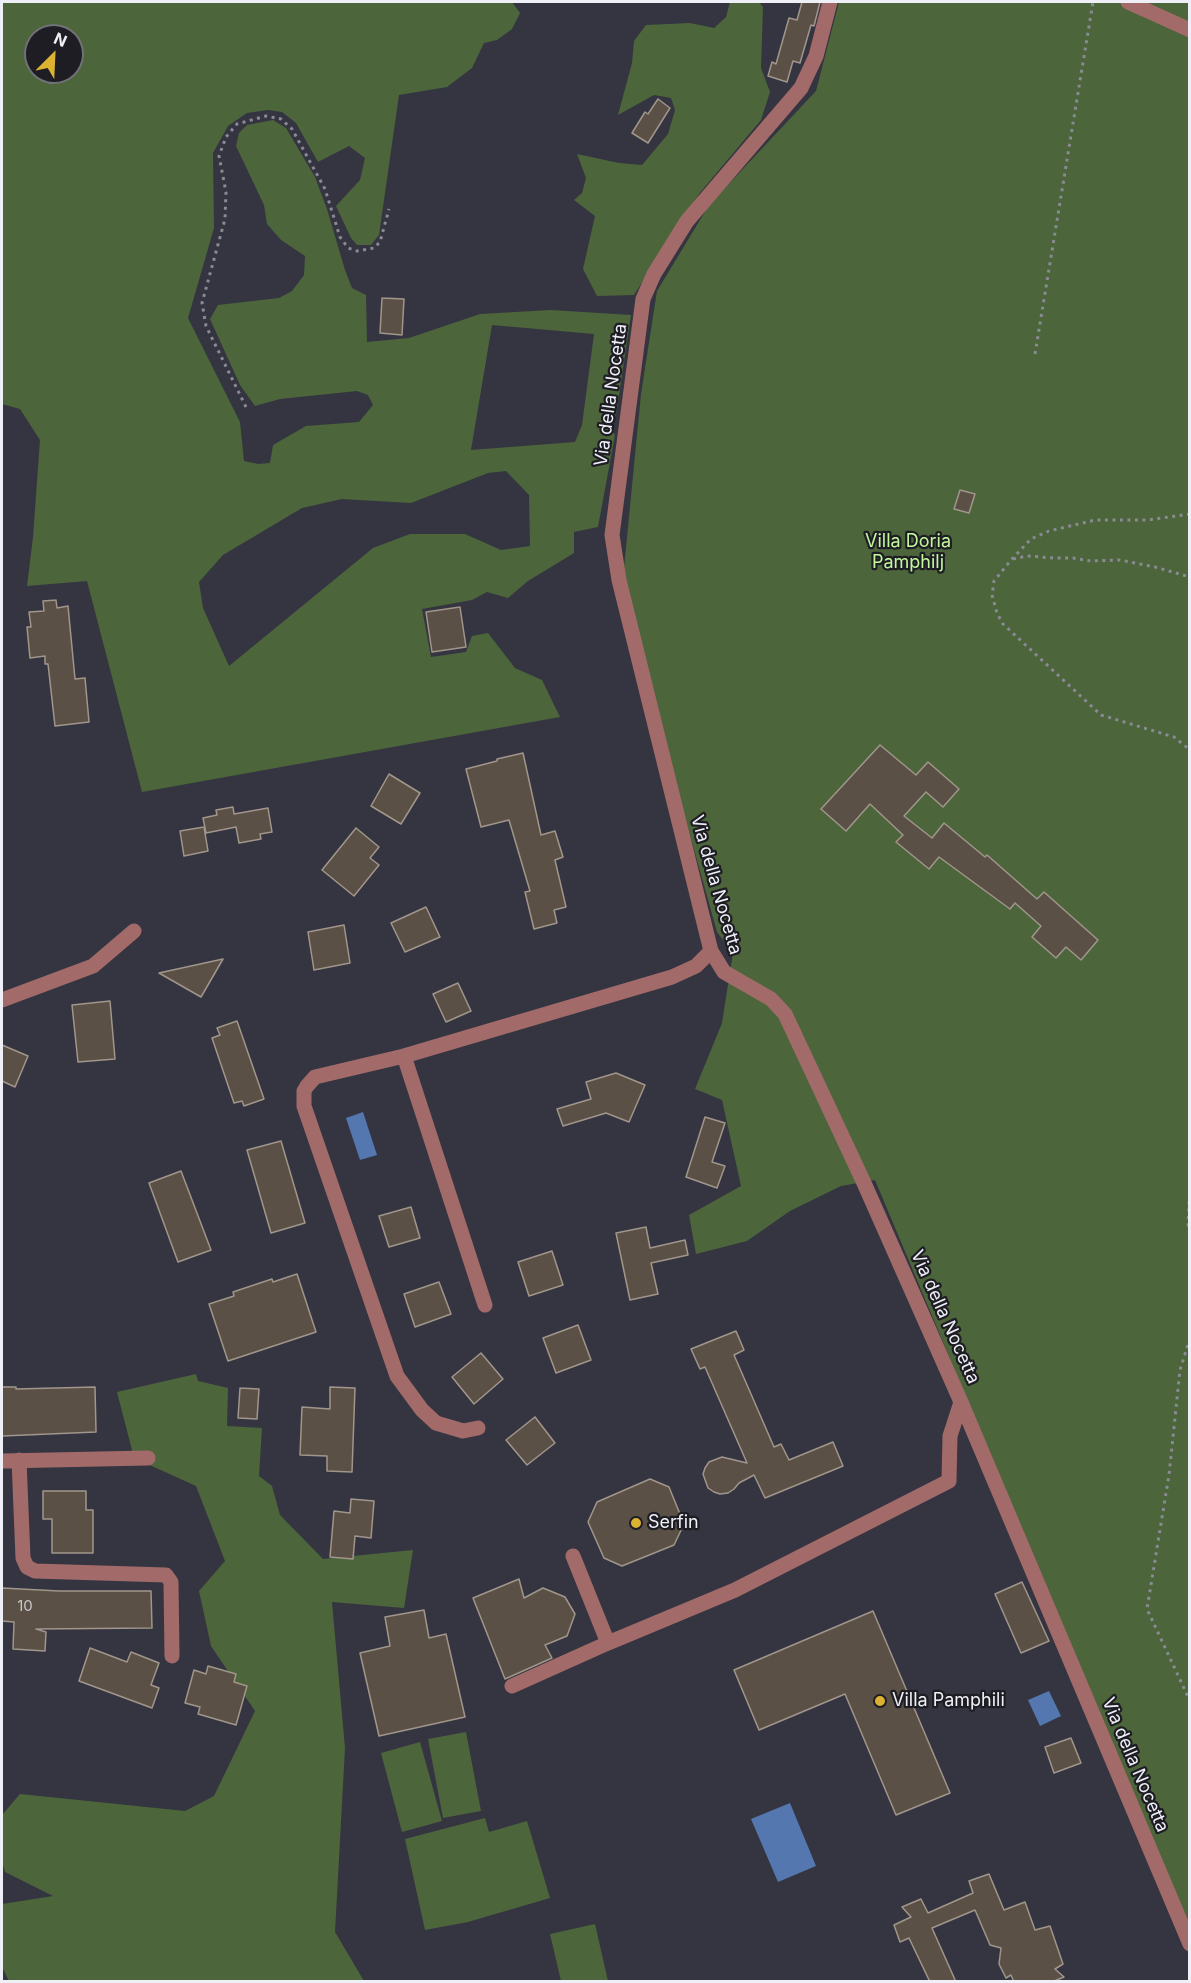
<!DOCTYPE html>
<html>
<head>
<meta charset="utf-8">
<style>
  body { margin:0 }
  #map { position:relative; width:1191px; height:1983px; overflow:hidden; background:#353541; font-family:Inter,sans-serif }
  canvas { display:block }
  .frame { position:absolute; inset:0; border:3px solid #eeeff7; pointer-events:none }
  .north { position:absolute; left:24px; top:24px; width:60px; height:60px; box-sizing:border-box; background:#1d1d23; border:2px solid #717178; border-radius:50%; rotate:24deg; font-size:16px; font-weight:700; line-height:24px; text-align:center; color:#eeeff7 }
  .north::after { content:''; display:block; margin:auto; width:21px; height:27px; background:#dcb233; clip-path:polygon(50% 0,100% 100%,50% 72%,0 100%) }
</style>
</head>
<body>
<div id="map">
<canvas width="1191" height="1983"></canvas>
<div class="frame"></div>
<div class="north">N</div>
</div>
<script>
const ctx = document.querySelector('canvas').getContext('2d');
ctx.lineJoin = 'round';
function paint(path, color) { ctx.fillStyle = color; ctx.fill(path, 'evenodd'); }
const poly = rows => new Path2D(rows.map(r => 'M' + r).join(''));
function strokePath(path, color, width, dash) { ctx.strokeStyle = color; ctx.lineWidth = width; ctx.lineCap = dash ? 'butt' : 'round'; ctx.setLineDash(dash || []); ctx.stroke(path); }
function drawText(font, color, halo, rows, align = 'center') {
  ctx.font = font + ' Inter,sans-serif'; ctx.lineWidth = 4.5; ctx.setLineDash([]); ctx.textBaseline = 'middle'; ctx.strokeStyle = halo; ctx.fillStyle = color; for (const [text, x, y, turn = 0] of rows) {
    ctx.save(); ctx.translate(x, y); ctx.rotate((+turn || 0) * Math.PI / 180); ctx.textAlign = isNaN(turn) ? turn : align; if (halo) ctx.strokeText(text, 0, 0); ctx.fillText(text, 0, 0); ctx.restore();
  }
}
const green = poly([
  [2,2,512,2,520,13,512,29,497,40,484,43,472,68,447,87,399,95,379,235,371,245,357,245,351,238,336,206,360,180,365,158,349,146,318,162,296,123,282,112,268,110,247,113,228,126,213,153,214,228,188,318,240,422,244,461,258,464,270,463,273,445,306,426,359,422,373,405,368,395,357,391,280,399,255,406,240,385,210,319,218,305,279,298,292,291,304,275,305,256,281,240,267,224,264,205,236,146,239,133,247,125,273,120,286,128,315,177,327,209,345,270,352,288,366,295,367,342,409,338,480,314,551,310,631,315,616,415,608,426,615,435,598,527,574,532,574,553,528,581,508,598,487,592,472,600,422,609,431,657,466,652,472,636,488,633,515,668,542,680,560,717,142,792,87,581,27,586,33,537,40,440,20,409,2,404],
  [36,36,72,36,72,72,36,72],
  [492,325,594,334,582,425,575,442,471,450],
  [506,471,529,495,530,546,501,550,465,534,410,534,373,548,229,666,203,608,199,582,223,555,302,508,342,499,411,503,488,473],
  [730,2,759,2,763,7,761,68,770,92,761,120,699,194,634,295,597,296,583,269,595,216,574,200,582,193,586,178,577,154,619,163,642,165,668,134,675,110,671,98,654,95,618,115,632,63,634,41,646,25,690,23,714,28,726,17],
  [839,2,1189,2,1189,1928,875,1180,841,1186,790,1211,747,1241,696,1254,689,1215,741,1186,722,1100,695,1089,722,1023,733,953,717,932,654,706,623,578,641,394,657,291,709,205,816,91],
  [196,1374,198,1381,228,1388,227,1426,262,1428,259,1476,272,1486,280,1515,323,1559,413,1550,404,1608,332,1602,345,1748,335,1932,364,1981,9,1981,2,1967,2,1904,53,1896,5,1872,2,1862,2,1815,20,1794,185,1811,214,1796,255,1711,211,1646,199,1591,225,1561,196,1486,134,1458,117,1392],
  [466,1732,481,1811,443,1818,428,1739],
  [420,1742,442,1821,402,1832,381,1753],
  [485,1818,489,1832,527,1821,550,1898,468,1922,425,1930,405,1839],
  [595,1924,608,1981,561,1981,550,1934]
]);
const water = poly([
  [363,1112,377,1155,360,1160,346,1118],
  [1049,1691,1061,1716,1040,1726,1028,1700],
  [790,1803,816,1866,778,1882,751,1819]
]);
const building = poly([
  [802,2,820,2,814,26,811,25,800,63,793,61,787,82,768,76,772,62,776,64,789,18,797,20,802,2],
  [658,99,670,108,648,143,632,133,645,112,648,114,658,99],
  [382,298,404,299,402,335,380,333,382,298],
  [960,490,975,494,969,513,954,509,960,490],
  [56,600,57,608,68,606,75,679,85,678,89,722,55,726,48,664,45,664,45,656,30,658,27,627,31,627,29,612,44,611,43,601,56,600],
  [460,607,466,647,432,652,426,612,460,607],
  [880,745,916,775,928,762,959,789,943,807,926,792,904,816,932,838,944,823,985,857,987,855,1037,899,1044,892,1098,940,1081,960,1066,947,1056,958,1032,937,1041,926,1015,903,1010,909,939,857,929,869,896,842,903,835,870,804,846,831,821,809,880,745],
  [523,753,541,835,555,831,563,857,555,860,566,907,554,910,557,923,534,929,525,892,530,891,509,820,481,827,466,769,497,761,497,759,523,753],
  [389,774,420,793,401,824,371,806,389,774],
  [233,807,234,814,268,808,272,832,260,834,261,839,239,843,236,827,206,833,203,818,217,815,216,810,233,807],
  [204,827,208,851,184,856,180,831,204,827],
  [356,828,379,847,370,858,379,865,354,896,322,870,356,828],
  [426,907,440,937,405,952,391,923,426,907],
  [344,925,350,963,314,970,308,932,344,925],
  [223,959,201,997,159,973,223,959],
  [458,983,471,1011,446,1022,433,994,458,983],
  [110,1001,115,1059,78,1062,72,1005,110,1001],
  [237,1021,264,1099,244,1106,242,1101,234,1103,212,1038,220,1035,217,1028,237,1021],
  [2,1045,28,1056,15,1087,2,1081,2,1045],
  [616,1073,645,1085,629,1122,606,1113,563,1126,557,1109,591,1099,586,1082,616,1073],
  [705,1117,725,1123,712,1162,725,1166,717,1188,686,1177,705,1117],
  [281,1141,305,1223,271,1233,247,1150,281,1141],
  [181,1171,211,1250,178,1262,149,1183,181,1171],
  [411,1207,420,1238,389,1247,379,1216,411,1207],
  [646,1227,650,1248,685,1240,688,1255,651,1263,658,1294,630,1300,616,1233,646,1227],
  [552,1251,563,1285,529,1296,518,1262,552,1251],
  [297,1274,316,1332,228,1361,209,1304,234,1296,233,1292,272,1279,273,1282,297,1274],
  [439,1282,451,1314,415,1327,404,1294,439,1282],
  [578,1325,591,1360,556,1373,543,1338,578,1325],
  [736,1331,744,1350,734,1355,774,1447,781,1444,789,1460,833,1442,843,1466,765,1498,754,1475,739,1483,734,1489,728,1493,720,1494,714,1492,708,1488,703,1474,705,1468,709,1462,722,1457,747,1463,705,1367,700,1369,691,1349,736,1331],
  [481,1353,503,1379,474,1404,452,1377,481,1353],
  [2,1387,16,1387,16,1389,95,1387,96,1432,2,1436,2,1387],
  [330,1387,355,1388,352,1472,327,1471,327,1456,300,1455,302,1407,330,1409,330,1387],
  [240,1388,259,1389,257,1419,238,1418,240,1388],
  [535,1417,555,1443,527,1465,506,1440,535,1417],
  [650,1479,669,1487,684,1524,674,1545,622,1566,604,1558,588,1522,597,1502,650,1479],
  [43,1491,86,1491,86,1510,93,1510,93,1553,52,1553,52,1519,43,1519,43,1491],
  [351,1499,374,1501,371,1538,355,1536,353,1559,330,1557,334,1511,350,1513,351,1499],
  [519,1579,524,1598,543,1588,565,1597,575,1614,567,1636,545,1645,552,1658,505,1679,473,1598,519,1579],
  [1022,1582,1049,1641,1021,1653,995,1594,1022,1582],
  [2,1588,59,1591,151,1591,152,1628,36,1629,46,1632,45,1651,13,1649,14,1622,2,1621,2,1588],
  [424,1610,429,1638,446,1634,465,1717,379,1736,360,1653,390,1646,385,1617,424,1610],
  [873,1611,950,1793,896,1815,845,1694,759,1730,734,1670,873,1611],
  [90,1648,127,1662,131,1652,159,1663,151,1685,159,1688,152,1708,79,1681,90,1648],
  [208,1666,236,1674,234,1682,247,1686,236,1725,198,1714,200,1707,185,1703,194,1670,206,1674,208,1666],
  [1071,1738,1081,1763,1054,1773,1045,1747,1071,1738],
  [989,1874,1004,1910,1025,1902,1035,1930,1050,1926,1063,1964,1055,1969,1064,1977,1052,1982,1014,1982,1011,1975,1006,1978,999,1964,1001,1948,990,1945,975,1910,932,1928,956,1982,930,1982,909,1938,900,1942,894,1925,911,1917,902,1907,921,1899,928,1913,973,1893,969,1881,989,1874]
]);
const path = poly([
  [1035,354,1093,2],
  [246,407,206,326,202,303,225,219,226,192,219,156,226,137,237,124,266,116,281,119,292,129,325,189,340,237,348,248,357,251,374,248,380,242,389,209],
  [1190,514,1148,520,1095,520,1049,531,1031,539,1011,560,994,581,992,595,997,613,1003,624,1101,715,1174,737,1190,750],
  [1013,559,1027,556,1054,558,1073,558,1091,561,1120,560,1155,567,1190,577],
  [1190,1186,1188,1224,1190,1237],
  [1190,1338,1180,1370,1169,1475,1147,1609,1190,1701]
]);
const minor = poly([
  [830,2,816,56,801,88,687,221,654,274,643,299,612,535,619,580,711,951,724,972,771,999,785,1014,864,1183,961,1402,1190,1944],
  [1128,2,1190,30],
  [2,1000,93,966,134,931],
  [404,1056,485,1305],
  [478,1428,463,1431,436,1423,422,1410,397,1376,304,1106,304,1091,307,1086,315,1077,404,1056,672,977,696,966,711,951],
  [19,1460,23,1558,27,1567,35,1571,166,1575,171,1582,172,1656],
  [2,1461,148,1458],
  [573,1556,608,1643],
  [512,1686,608,1643,735,1590,949,1481,950,1436,961,1402]
]);
const markers = [
  [636,1523,6,"#dcb233"],
  [880,1701,6,"#dcb233"]
];
const numberNames = [
  ["10",25,1606]
];
const streetNames = [
  ["Via della Nocetta",611,395,-82],
  ["Via della Nocetta",716,885,74],
  ["Via della Nocetta",945,1317,66],
  ["Via della Nocetta",1135,1765,67]
];
const parkNames = [
  ["Villa Doria",908,542],
  ["Pamphilj",908,563]
];
const poiNames = [
  ["Serfin",648,1523],
  ["Villa Pamphili",892,1701]
];
paint(green, '#4c653b');
paint(water, '#5477b0');
paint(building, '#5a5046');
strokePath(building, '#a1968b', 1.5);
strokePath(path, '#898a94', 3, [3, 4.5]);
strokePath(minor, '#a26b69', 15);
for (const [x, y, r, color] of markers) { const dot = new Path2D(); dot.arc(x, y, r, 0, 2 * Math.PI); ctx.fillStyle = color; ctx.fill(dot); strokePath(dot, '#1d1d23', 2); }
drawText('15px', '#c9c7cb', null, numberNames);
drawText('18px', '#eeeff7', '#1d1d23', streetNames);
drawText('18px', '#c2f79e', '#1d1d23', parkNames);
drawText('18px', '#eeeff7', '#1d1d23', poiNames, 'left');
</script>
</body>
</html>
